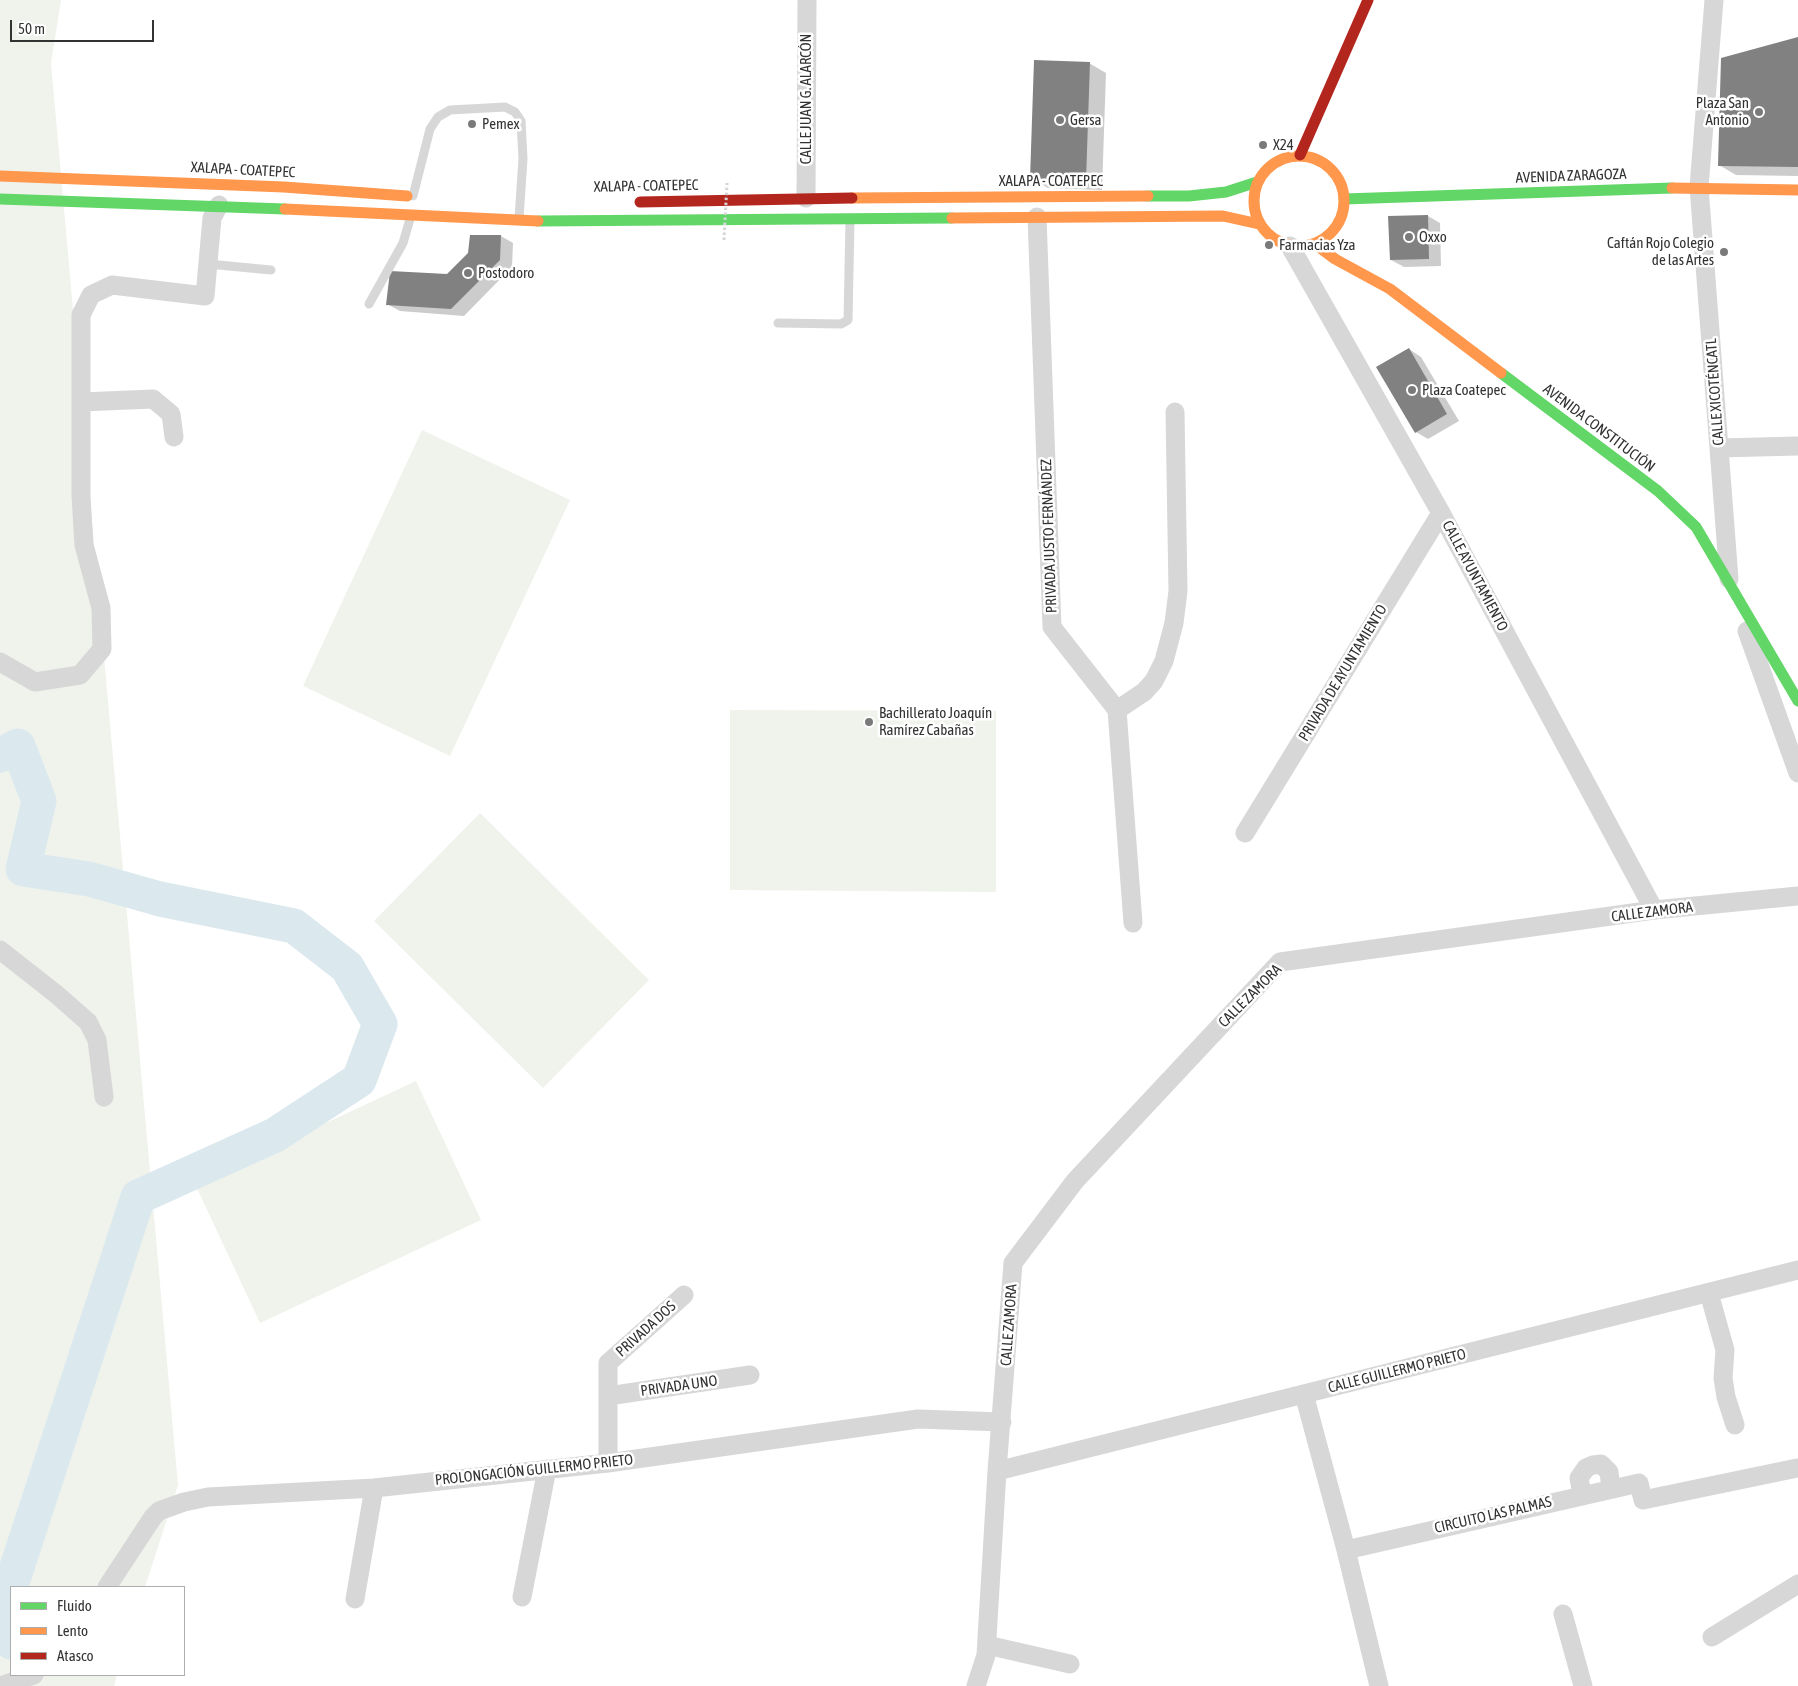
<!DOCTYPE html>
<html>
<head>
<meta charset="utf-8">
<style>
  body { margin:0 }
  #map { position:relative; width:1798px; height:1686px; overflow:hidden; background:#fff; font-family:"Asap Condensed",sans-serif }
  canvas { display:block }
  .legend { position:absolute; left:10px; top:1586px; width:175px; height:90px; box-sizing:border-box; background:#fff; border:1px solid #adadad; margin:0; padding:6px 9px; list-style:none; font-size:15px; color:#333 }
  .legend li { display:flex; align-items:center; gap:10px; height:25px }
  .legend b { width:25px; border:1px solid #adadad }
  .scale { position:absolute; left:10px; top:20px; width:144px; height:22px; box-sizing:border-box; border:2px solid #333; border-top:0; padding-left:6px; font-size:15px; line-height:18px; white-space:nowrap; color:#333; -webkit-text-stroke:4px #fff; paint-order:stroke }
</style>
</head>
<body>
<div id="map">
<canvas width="1798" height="1686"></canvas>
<ul class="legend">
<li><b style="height:6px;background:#63d668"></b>Fluido</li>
<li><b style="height:6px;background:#ff974d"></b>Lento</li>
<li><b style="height:6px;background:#b3261e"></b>Atasco</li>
</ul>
<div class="scale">50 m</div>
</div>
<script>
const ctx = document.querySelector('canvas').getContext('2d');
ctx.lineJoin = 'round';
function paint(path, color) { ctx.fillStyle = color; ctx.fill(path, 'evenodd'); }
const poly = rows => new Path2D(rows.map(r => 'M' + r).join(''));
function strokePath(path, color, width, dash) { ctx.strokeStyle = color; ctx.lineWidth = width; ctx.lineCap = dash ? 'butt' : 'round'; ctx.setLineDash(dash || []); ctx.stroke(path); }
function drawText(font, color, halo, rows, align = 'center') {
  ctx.font = font + ' "Asap Condensed",sans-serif'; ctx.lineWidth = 5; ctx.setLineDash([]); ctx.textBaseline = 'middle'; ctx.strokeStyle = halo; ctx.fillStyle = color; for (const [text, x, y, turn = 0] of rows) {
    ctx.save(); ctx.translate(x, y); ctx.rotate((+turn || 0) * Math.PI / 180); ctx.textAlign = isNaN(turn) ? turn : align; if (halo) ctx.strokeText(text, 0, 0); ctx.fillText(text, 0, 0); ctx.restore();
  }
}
const green = poly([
  [0,0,61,0,51,63,178,1485,145,1587,11,1587,11,1675,117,1675,114,1686,0,1686],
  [422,430,570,500,450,756,303,686],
  [730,710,996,711,996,892,730,890],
  [480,813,649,980,543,1088,374,921],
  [416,1081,481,1220,260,1323,195,1184]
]);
const shadow = poly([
  [1798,38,1798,176,1736,175,1719,165],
  [1089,63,1106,73,1102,190,1048,188,1031,178],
  [1428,216,1440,223,1441,266,1404,267,1391,260],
  [471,236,501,236,513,243,512,267,464,316,400,311,387,304,447,275,469,254],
  [1409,349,1421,357,1459,421,1428,439,1416,432]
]);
const river = poly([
  [0,755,18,746,39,801,23,869,89,879,160,899,294,926,347,967,380,1024,359,1080,275,1135,138,1197,2,1613,11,1642]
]);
const building = poly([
  [1798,37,1798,167,1718,166,1721,58],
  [1034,60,1090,62,1086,181,1030,179],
  [1428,215,1429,259,1390,260,1388,216],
  [470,235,501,235,500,260,451,309,386,305,390,271,447,274,468,253],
  [1409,348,1447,414,1415,433,1376,367]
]);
const lane = poly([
  [413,196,430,129,438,117,450,110,505,107,515,112,521,121,523,159,519,218],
  [208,264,271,270],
  [369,304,403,243,410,219],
  [778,323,841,324,848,320,850,221]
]);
const street = poly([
  [1714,0,1699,187,1729,579],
  [806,198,807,0],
  [1037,217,1052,627,1117,710,1133,923],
  [1290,246,1441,513,1654,910],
  [81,402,153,399,171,414,174,437],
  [1719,448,1798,446],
  [1747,631,1798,773],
  [0,662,35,682,80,675,102,649,101,608,84,545,81,496,81,315,91,295,112,285,205,296,212,218,219,205],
  [1117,710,1144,692,1154,681,1164,661,1174,623,1178,591,1175,412],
  [1245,833,1441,513],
  [0,950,56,994,88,1022,97,1040,104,1097],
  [1709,1293,1725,1350,1723,1378,1726,1397,1735,1425],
  [1304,1394,1346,1550,1379,1686],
  [608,1396,750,1375],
  [608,1463,608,1363,684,1295],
  [997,1471,1798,1270],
  [1582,1495,1579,1478,1586,1468,1593,1465,1601,1464,1609,1472,1611,1489],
  [1346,1550,1639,1483,1643,1500,1797,1468],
  [107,1587,153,1517,159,1511,184,1502,208,1497,374,1488,608,1463,918,1419,1002,1422],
  [522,1597,547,1469],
  [355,1599,374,1488],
  [1563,1614,1583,1686],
  [1712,1637,1798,1584],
  [987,1645,1070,1664],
  [0,1686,34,1675],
  [976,1686,986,1655,997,1471,1013,1263,1075,1181,1280,962,1654,910,1798,896]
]);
const fast = poly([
  [1148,196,1189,196,1226,192,1257,182],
  [0,199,285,209],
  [1344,199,1672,188],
  [538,221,952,218],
  [1501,373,1658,491,1696,527,1798,701]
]);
const slow = poly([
  '1254 201a45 45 0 1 1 90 0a45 45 0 1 1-90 0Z',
  [0,176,284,187,407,196],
  [1672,188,1798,190],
  [852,198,1148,196],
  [285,209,538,221],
  [952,218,1223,216,1259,224],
  [1315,244,1335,259,1390,289,1501,373]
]);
const jam = poly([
  [1300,155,1368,0],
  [640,202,852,198]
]);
const pathBridge = poly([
  [724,240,727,183]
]);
const markers = [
  [1759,112,5,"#7a7a7a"],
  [1060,120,5,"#7a7a7a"],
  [472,124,5,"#7a7a7a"],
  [1263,145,5,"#7a7a7a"],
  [1409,237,5,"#7a7a7a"],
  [1269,245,5,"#7a7a7a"],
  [1724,252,5,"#7a7a7a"],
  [468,273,5,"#7a7a7a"],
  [1412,390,5,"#7a7a7a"],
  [869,722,5,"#7a7a7a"]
];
const streetNames = [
  ["CALLE JUAN G. ALARCÓN",806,99,-90],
  ["XALAPA - COATEPEC",243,170,3],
  ["AVENIDA ZARAGOZA",1571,176,-2],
  ["XALAPA - COATEPEC",1051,181],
  ["XALAPA - COATEPEC",646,186,-1],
  ["CALLE XICOTÉNCATL",1715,392,-94],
  ["AVENIDA CONSTITUCIÓN",1599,428,37],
  ["PRIVADA JUSTO FERNÁNDEZ",1049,536,-92],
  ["CALLE AYUNTAMIENTO",1475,576,62],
  ["PRIVADA DE AYUNTAMIENTO",1343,673,-59],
  ["CALLE ZAMORA",1652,912,-7],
  ["CALLE ZAMORA",1250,996,-45],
  ["CALLE ZAMORA",1009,1325,-86],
  ["PRIVADA DOS",646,1329,-42],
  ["CALLE GUILLERMO PRIETO",1397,1371,-14],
  ["PRIVADA UNO",679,1386,-8],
  ["PROLONGACIÓN GUILLERMO PRIETO",534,1470,-6],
  ["CIRCUITO LAS PALMAS",1493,1515,-13]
];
const poiNames = [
  ["Plaza San",1749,103,"right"],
  ["Antonio",1749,120,"right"],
  ["Gersa",1070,120],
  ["Pemex",482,124],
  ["X24",1273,145],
  ["Oxxo",1419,237],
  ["Caftán Rojo Colegio",1714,243,"right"],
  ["de las Artes",1714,260,"right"],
  ["Farmacias Yza",1279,245],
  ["Postodoro",478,273],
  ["Plaza Coatepec",1422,390],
  ["Bachillerato Joaquín",879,713],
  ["Ramírez Cabañas",879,730]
];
paint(green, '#f0f3ec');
paint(shadow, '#0003');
strokePath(river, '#dbe9ef', 35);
paint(building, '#818181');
strokePath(lane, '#d7d7d7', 9);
strokePath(street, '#d7d7d7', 19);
strokePath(fast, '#63d668', 11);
strokePath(slow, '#ff974d', 11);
strokePath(jam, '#b3261e', 11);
strokePath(pathBridge, '#d5d5d5', 3, [2.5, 2.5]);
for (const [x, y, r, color] of markers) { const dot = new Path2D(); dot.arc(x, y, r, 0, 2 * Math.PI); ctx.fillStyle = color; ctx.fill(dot); strokePath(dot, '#fff', 2); }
drawText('15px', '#333', '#fff', streetNames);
drawText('15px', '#333', '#fff', poiNames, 'left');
</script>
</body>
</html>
